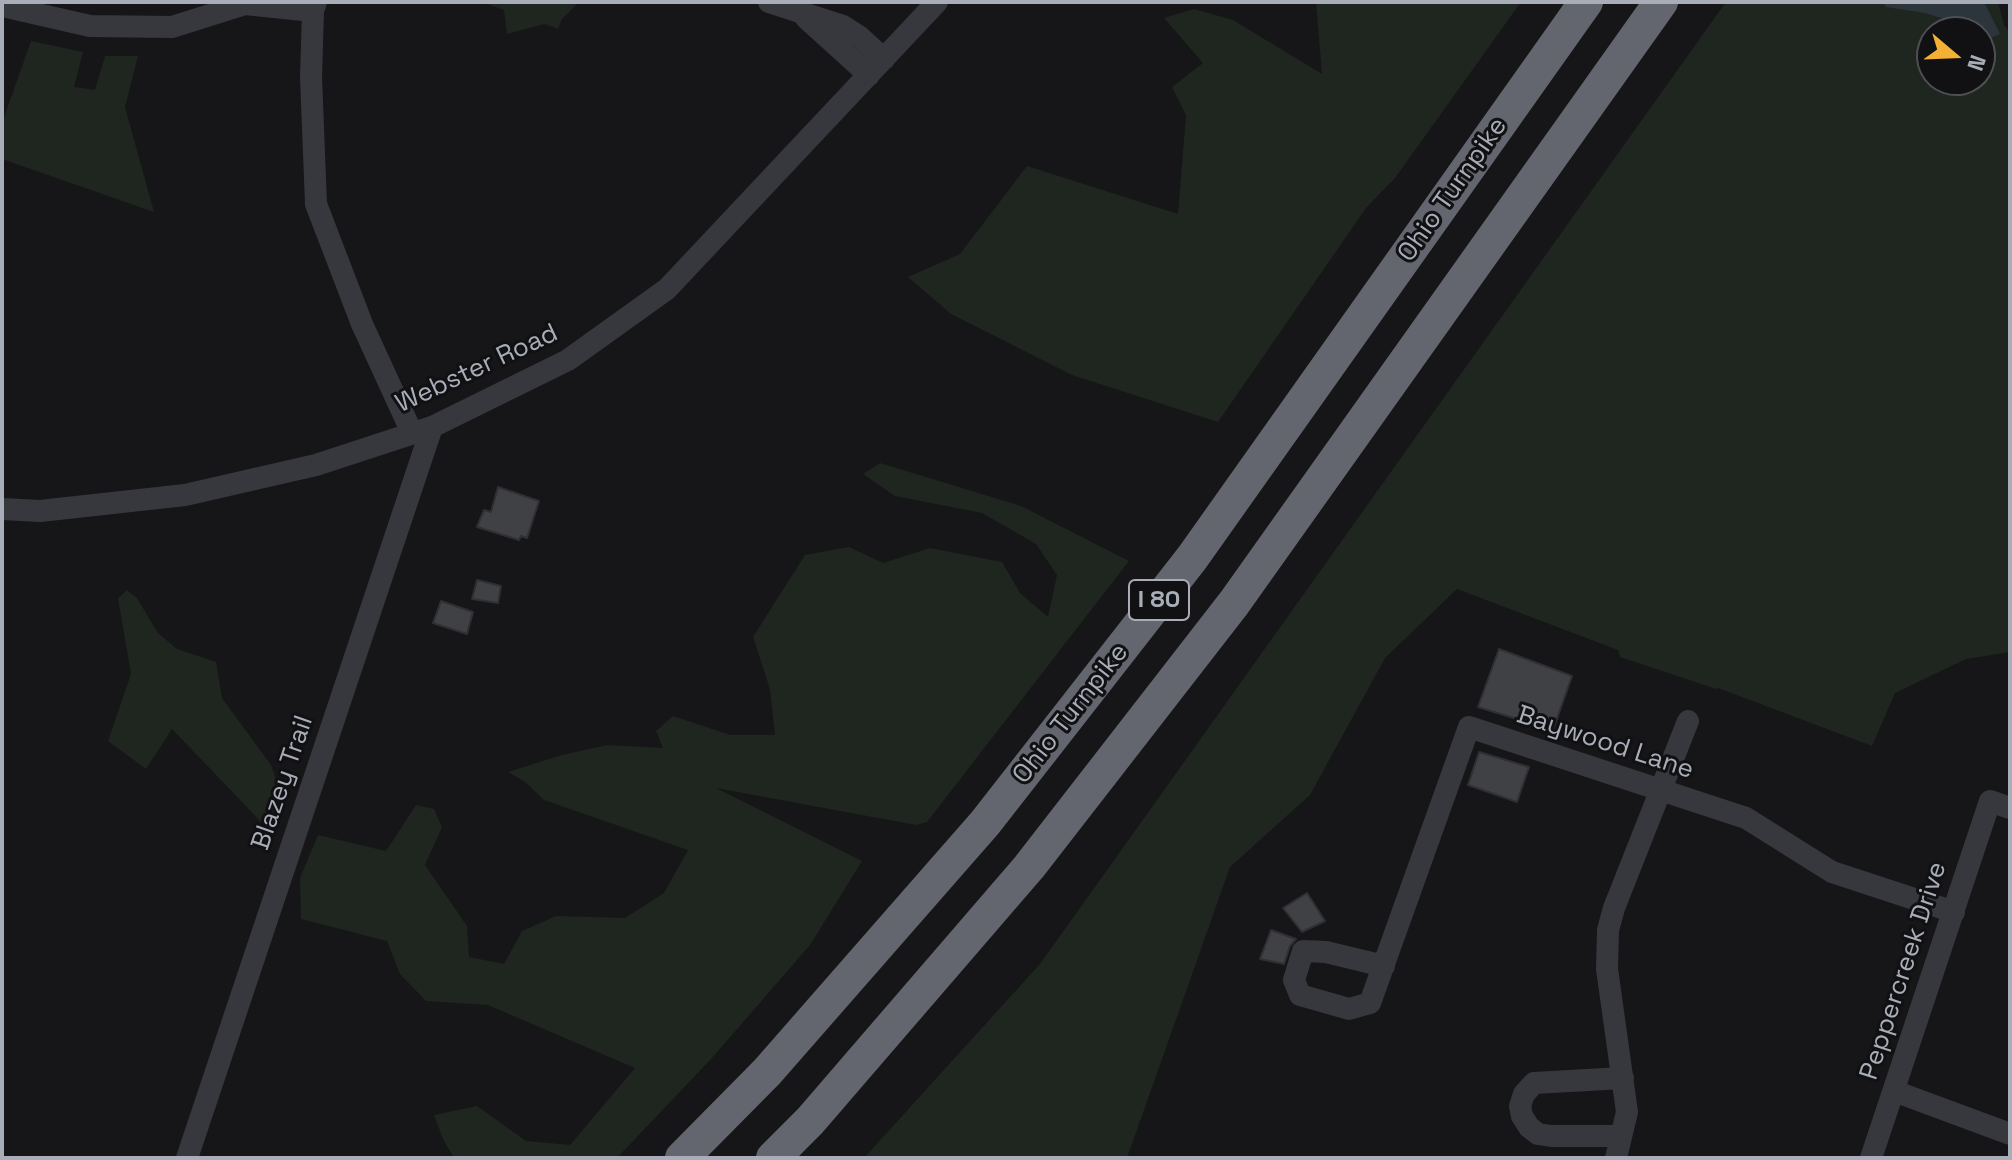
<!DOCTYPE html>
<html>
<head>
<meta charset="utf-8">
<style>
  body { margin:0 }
  #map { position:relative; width:2012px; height:1160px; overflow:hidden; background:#161618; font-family:"Space Grotesk",sans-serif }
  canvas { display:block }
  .frame { position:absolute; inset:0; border:4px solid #a8adb8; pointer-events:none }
  .north { position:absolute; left:1916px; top:16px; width:80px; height:80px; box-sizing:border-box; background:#111113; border:2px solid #4d4f55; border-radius:50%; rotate:109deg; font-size:22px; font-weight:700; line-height:32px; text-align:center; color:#a8adb8 }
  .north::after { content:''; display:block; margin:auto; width:28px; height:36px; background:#f2b134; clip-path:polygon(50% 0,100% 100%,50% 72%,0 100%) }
</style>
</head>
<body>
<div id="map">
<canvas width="2012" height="1160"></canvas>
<div class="frame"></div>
<div class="north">N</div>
</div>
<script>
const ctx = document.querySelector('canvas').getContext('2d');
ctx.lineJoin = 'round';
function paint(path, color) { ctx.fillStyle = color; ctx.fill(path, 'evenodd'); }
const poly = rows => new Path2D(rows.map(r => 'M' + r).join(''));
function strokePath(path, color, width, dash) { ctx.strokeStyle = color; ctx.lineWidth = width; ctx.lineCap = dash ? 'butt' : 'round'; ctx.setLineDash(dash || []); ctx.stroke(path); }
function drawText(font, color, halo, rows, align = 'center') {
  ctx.font = font + ' "Space Grotesk",sans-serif'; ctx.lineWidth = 6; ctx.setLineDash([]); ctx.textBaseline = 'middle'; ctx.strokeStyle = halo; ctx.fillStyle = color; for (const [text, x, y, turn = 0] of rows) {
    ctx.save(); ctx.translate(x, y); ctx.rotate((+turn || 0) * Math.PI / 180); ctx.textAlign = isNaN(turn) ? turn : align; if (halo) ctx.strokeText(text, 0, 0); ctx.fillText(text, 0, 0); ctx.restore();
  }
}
const green = poly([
  [482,2,579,2,562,19,558,29,544,24,507,34,504,10],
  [1316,2,1521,2,1395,178,1366,208,1218,422,1072,375,951,314,908,277,960,254,1027,166,1178,214,1186,115,1172,87,1203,63,1164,18,1194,9,1233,20,1322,74],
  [1726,2,1998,2,2004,25,2010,32,2010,652,1966,659,1895,693,1872,746,1718,688,1716,689,1620,657,1618,650,1457,589,1385,658,1310,795,1230,867,1127,1158,864,1158,1040,964],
  [1932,32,1980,32,1980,80,1932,80],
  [31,41,83,52,74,87,95,90,105,56,138,56,125,107,154,212,2,159,2,123],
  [880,463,1021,506,1129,561,927,822,916,825,716,788,862,861,810,945,712,1058,617,1158,454,1158,443,1139,434,1115,477,1106,526,1141,570,1145,635,1068,488,1005,426,1001,400,974,387,941,301,919,300,878,318,835,386,851,416,805,434,809,442,827,425,865,467,926,469,957,504,964,522,931,556,916,625,918,664,893,688,850,544,800,524,781,508,772,562,755,607,745,663,748,656,731,673,716,730,735,775,735,770,689,753,637,805,555,849,547,883,563,930,548,1002,562,1020,593,1048,617,1057,575,1036,544,982,513,895,496,863,474],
  [127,590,137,598,158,633,177,649,216,662,222,698,271,765,285,807,265,826,172,729,146,769,108,741,131,674,118,598]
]);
const water = poly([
  [1883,2,1984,2,2000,34,1981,42,1980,32,1967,32,1951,21,1925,13,1886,7]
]);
const building = poly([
  [498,487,539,501,527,538,521,536,519,540,477,527,484,510,491,512,498,487],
  [477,580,501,586,498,603,472,599,477,580],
  [441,601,473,612,467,634,433,623,441,601],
  [1499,649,1572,676,1553,730,1478,707,1499,649],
  [1479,752,1529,767,1517,802,1468,785,1479,752],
  [1307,893,1325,921,1302,932,1283,908,1307,893],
  [1271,930,1296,939,1290,946,1284,964,1260,959,1271,930]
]);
const minor = poly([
  [316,2,313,11,311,77,316,204,362,324,412,433],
  [769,2,843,26,860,37,884,59],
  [2,6,90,26,172,27,245,4,313,11],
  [806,18,869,75],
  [2,509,40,511,185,495,316,465,432,427,568,360,667,289,937,2],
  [1384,966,1326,952,1303,951,1294,980,1300,995,1349,1009,1370,1003,1469,727,1746,818,1832,872,1954,912],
  [1894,1091,2010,1134],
  [1621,1136,1551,1136,1538,1134,1529,1127,1522,1116,1520,1106,1524,1094,1534,1083,1623,1078],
  [187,1158,432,427],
  [1616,1158,1627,1112,1607,969,1608,930,1614,908,1688,721],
  [1871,1158,1990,801,2010,808]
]);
const highway = poly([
  [682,1158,767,1072,985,823,1192,558,1586,2],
  [773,1158,810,1121,1029,867,1234,603,1661,2]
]);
const shields = [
  [1159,600,60]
];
const shieldNames = [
  ["I 80",1159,600]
];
const streetNames = [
  ["Ohio Turnpike",1453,190,-55],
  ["Webster Road",477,369,-25],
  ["Ohio Turnpike",1071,714,-52],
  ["Baywood Lane",1605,743,18],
  ["Blazey Trail",283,783,-71],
  ["Peppercreek Drive",1904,971,-72]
];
paint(green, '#1e261f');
paint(water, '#2c353c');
paint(building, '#404145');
strokePath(building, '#303034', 2);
strokePath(minor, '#37383d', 22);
strokePath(highway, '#63666e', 34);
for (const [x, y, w] of shields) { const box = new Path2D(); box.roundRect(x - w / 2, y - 20, w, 40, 6); ctx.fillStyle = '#111113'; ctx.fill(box); strokePath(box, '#a8adb8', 2); }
drawText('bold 24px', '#a8adb8', null, shieldNames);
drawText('26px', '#a8adb8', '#111113', streetNames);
</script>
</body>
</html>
